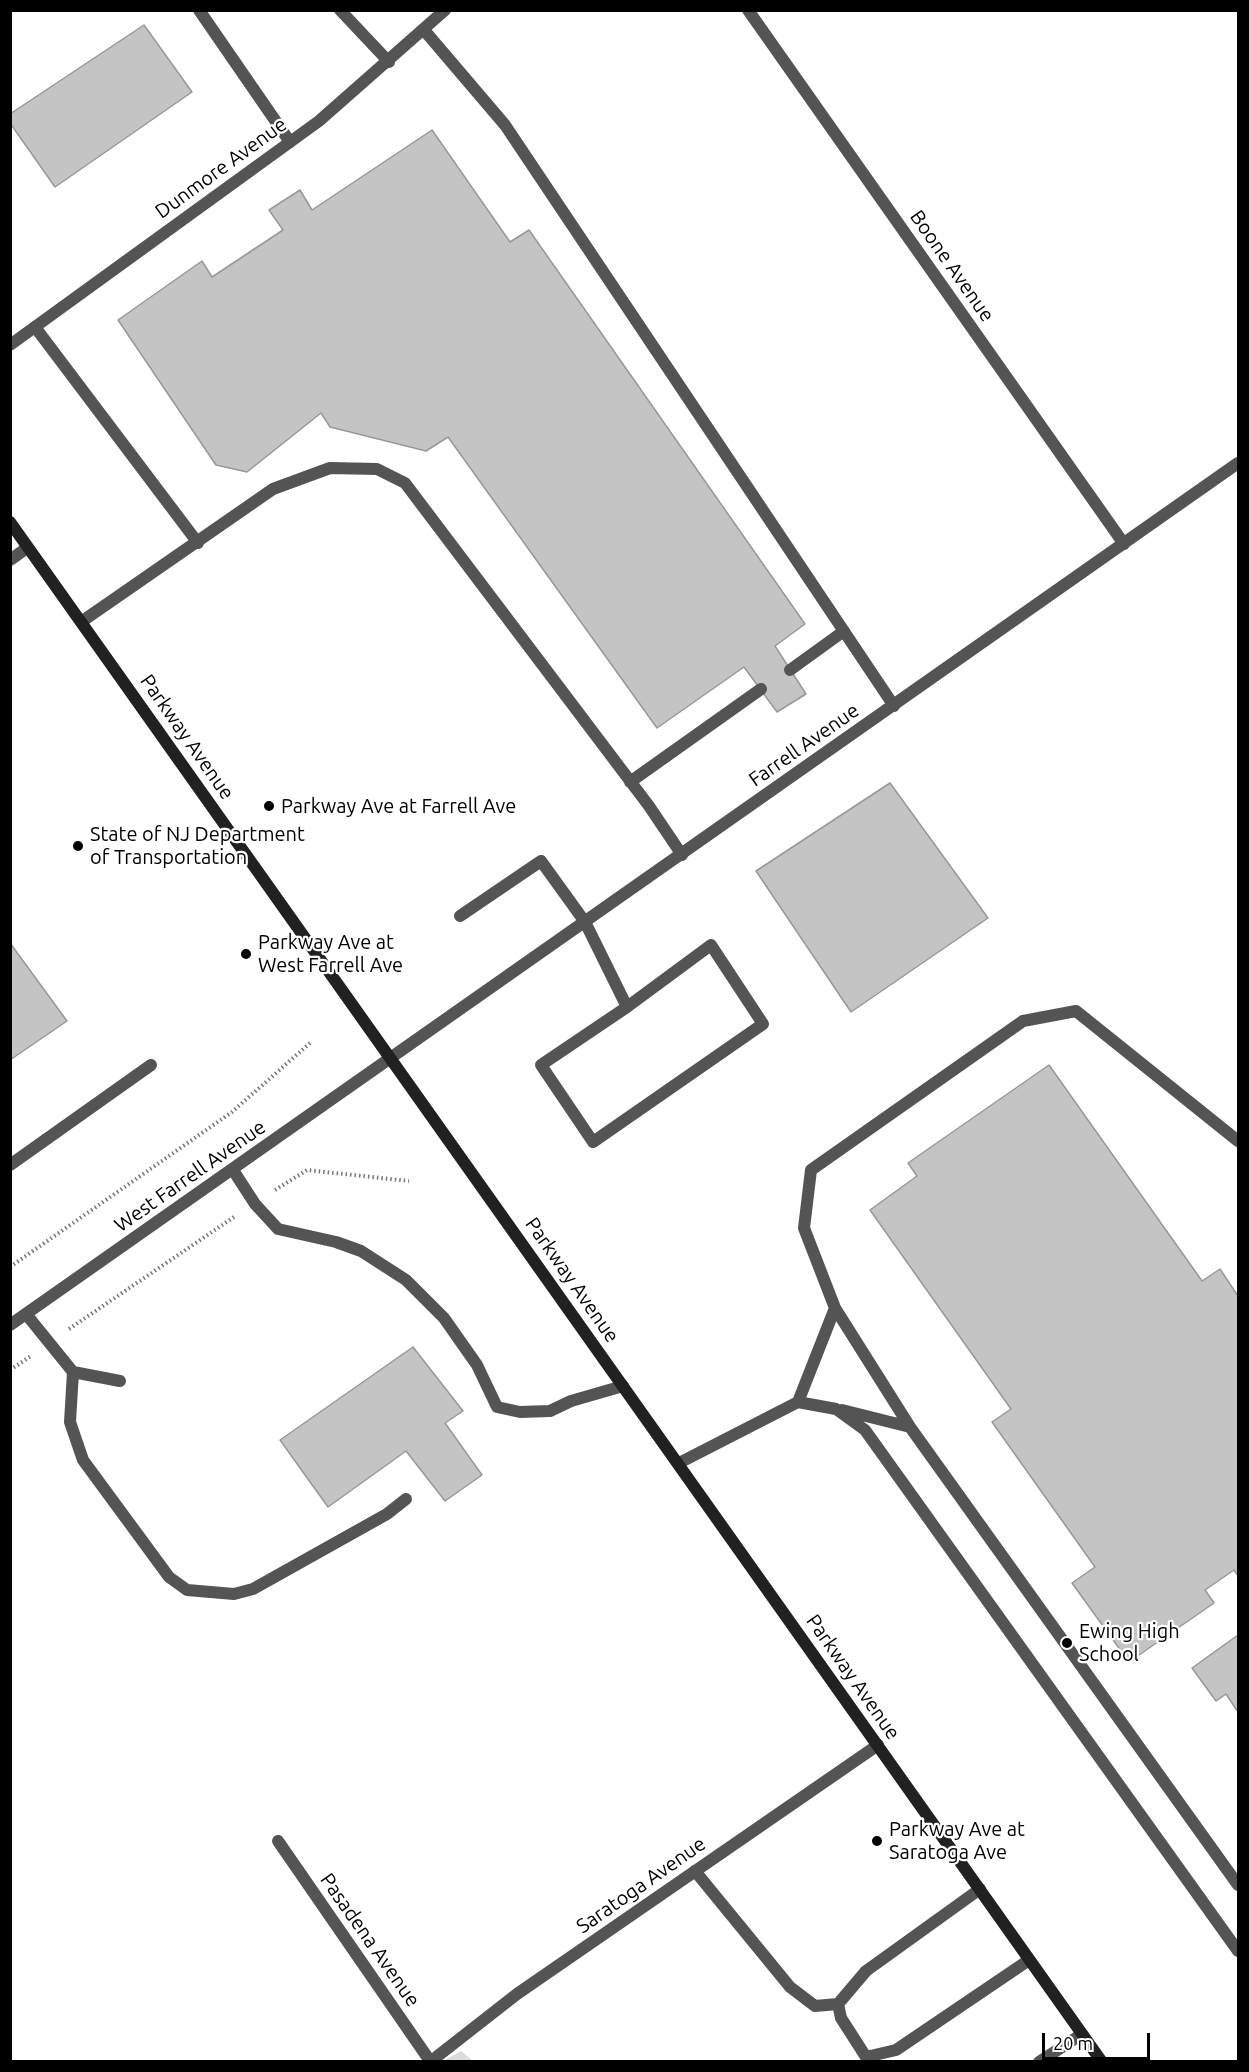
<!DOCTYPE html>
<html>
<head>
<meta charset="utf-8">
<style>
  body { margin:0 }
  #map { position:relative; width:1249px; height:2072px; overflow:hidden; background:#fff; font-family:Ubuntu,sans-serif }
  canvas { display:block }
  .frame { position:absolute; inset:0; border:12px solid #000; pointer-events:none }
  .scale { position:absolute; left:1042px; top:2033px; width:108px; height:27px; box-sizing:border-box; border:3px solid #000; border-top:0; padding-left:8px; font-size:18px; line-height:21px; white-space:nowrap; color:#000; -webkit-text-stroke:4px #fff; paint-order:stroke }
</style>
</head>
<body>
<div id="map">
<canvas width="1249" height="2072"></canvas>
<div class="frame"></div>
<div class="scale">20 m</div>
</div>
<script>
const ctx = document.querySelector('canvas').getContext('2d');
ctx.lineJoin = 'round';
function paint(path, color) { ctx.fillStyle = color; ctx.fill(path, 'evenodd'); }
const poly = rows => new Path2D(rows.map(r => 'M' + r).join(''));
function strokePath(path, color, width, dash) { ctx.strokeStyle = color; ctx.lineWidth = width; ctx.lineCap = dash ? 'butt' : 'round'; ctx.setLineDash(dash || []); ctx.stroke(path); }
function drawText(font, color, halo, rows, align = 'center') {
  ctx.font = font + ' Ubuntu,sans-serif'; ctx.lineWidth = 4.5; ctx.setLineDash([]); ctx.textBaseline = 'middle'; ctx.strokeStyle = halo; ctx.fillStyle = color; for (const [text, x, y, turn = 0] of rows) {
    ctx.save(); ctx.translate(x, y); ctx.rotate((+turn || 0) * Math.PI / 180); ctx.textAlign = isNaN(turn) ? turn : align; if (halo) ctx.strokeText(text, 0, 0); ctx.fillText(text, 0, 0); ctx.restore();
  }
}
const green = poly([
  [461,2051,473,2061,443,2061]
]);
const building = poly([
  [144,25,192,92,55,187,10,123,10,114,144,25],
  [432,130,510,242,529,230,805,624,775,646,806,694,777,712,744,667,657,728,448,437,426,451,330,427,321,413,247,472,216,465,118,320,202,261,212,277,283,230,269,210,300,190,312,210,432,130],
  [890,783,988,918,851,1012,756,871,890,783],
  [10,943,67,1021,10,1060,10,943],
  [1049,1065,1202,1281,1220,1269,1238,1296,1238,1576,1234,1570,1205,1590,1214,1603,1129,1662,1072,1583,1095,1567,992,1422,1011,1409,870,1210,917,1176,908,1163,1049,1065],
  [413,1347,463,1411,445,1423,482,1475,445,1501,406,1451,328,1507,280,1440,413,1347],
  [1238,1635,1238,1712,1226,1694,1216,1701,1192,1668,1238,1635]
]);
const path = poly([
  [275,1190,307,1170,409,1181],
  [10,1267,232,1112,310,1043],
  [69,1329,234,1217],
  [10,1370,31,1356]
]);
const lane = poly([
  [199,10,290,142],
  [340,10,389,62],
  [424,30,505,125,894,706],
  [35,327,198,543],
  [10,560,27,548],
  [81,622,273,489,330,468,377,469,405,483,649,806,682,855],
  [790,670,844,631],
  [630,782,761,689],
  [460,916,541,861,585,922,627,1007,711,945,763,1024,593,1142,541,1065,627,1007],
  [10,1165,151,1065],
  [233,1170,255,1204,278,1229,336,1242,361,1251,406,1280,444,1318,477,1365,497,1407,520,1412,550,1411,571,1401,623,1386],
  [835,1308,804,1228,811,1170,1023,1021,1076,1011,1238,1141],
  [26,1314,73,1372,120,1381],
  [73,1372,70,1422,83,1460,169,1577,187,1590,234,1594,253,1589,387,1514,406,1499],
  [798,1402,835,1308,910,1427,1238,1885],
  [842,1410,910,1427],
  [679,1463,798,1402,836,1409,865,1430,1238,1951],
  [695,1871,790,1987,815,2006,838,2004],
  [980,1889,866,1971,838,2004,841,2018,866,2057,896,2050,1029,1960],
  [1039,2062,1082,2034]
]);
const street = poly([
  [748,10,1124,544],
  [10,345,319,121,445,10],
  [10,1325,1238,463],
  [278,1841,430,2061],
  [430,2062,517,1994,878,1745]
]);
const secondary = poly([
  [10,522,1102,2062]
]);
const markers = [
  [269,806,6,"#000"],
  [78,846,6,"#000"],
  [246,954,6,"#000"],
  [1067,1643,6,"#000"],
  [877,1841,6,"#000"]
];
const streetNames = [
  ["Dunmore Avenue",221,168,-36],
  ["Boone Avenue",952,266,55],
  ["Parkway Avenue",187,737,55],
  ["Farrell Avenue",804,745,-35],
  ["West Farrell Avenue",190,1176,-35],
  ["Parkway Avenue",572,1280,55],
  ["Parkway Avenue",853,1677,55],
  ["Saratoga Avenue",641,1885,-35],
  ["Pasadena Avenue",370,1940,55]
];
const poiNames = [
  ["Parkway Ave at Farrell Ave",281,806],
  ["State of NJ Department",90,834],
  ["of Transportation",90,857],
  ["Parkway Ave at",258,942],
  ["West Farrell Ave",258,965],
  ["Ewing High",1079,1631],
  ["School",1079,1654],
  ["Parkway Ave at",889,1829],
  ["Saratoga Ave",889,1852]
];
paint(green, '#dbdbdb');
paint(building, '#c4c4c4');
strokePath(building, '#989898', 1.5);
strokePath(path, '#767676', 4, [1.5, 3]);
strokePath(lane, '#545454', 12);
strokePath(street, '#545454', 12);
strokePath(secondary, '#212121', 12);
for (const [x, y, r, color] of markers) { const dot = new Path2D(); dot.arc(x, y, r, 0, 2 * Math.PI); ctx.fillStyle = color; ctx.fill(dot); strokePath(dot, '#fff', 2); }
drawText('20px', '#000', '#fff', streetNames);
drawText('20px', '#000', '#fff', poiNames, 'left');
</script>
</body>
</html>
